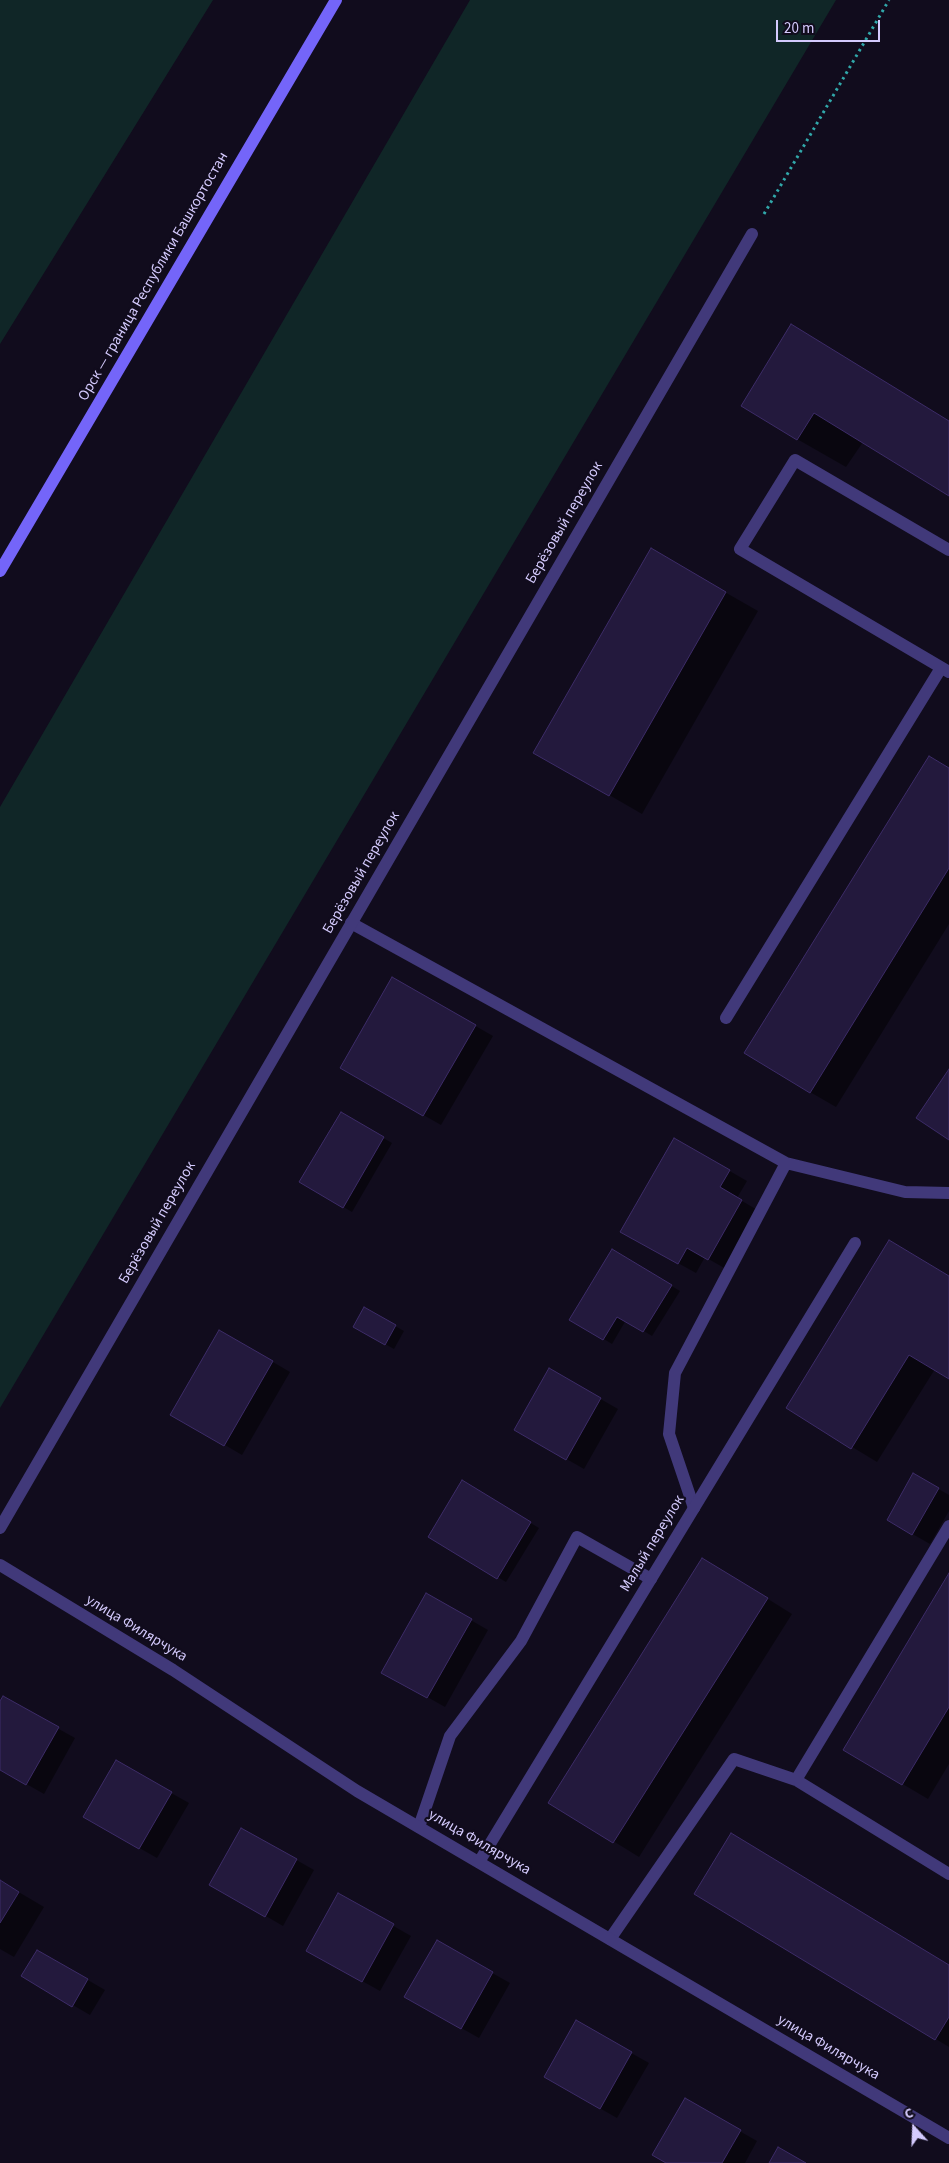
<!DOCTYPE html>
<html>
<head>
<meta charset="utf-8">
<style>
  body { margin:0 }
  #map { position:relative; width:949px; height:2163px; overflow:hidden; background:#110c1d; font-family:"Source Sans 3",sans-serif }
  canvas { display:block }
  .north { position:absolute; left:889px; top:2103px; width:50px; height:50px; -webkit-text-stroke:4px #110c1d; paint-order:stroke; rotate:340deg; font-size:14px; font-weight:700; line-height:20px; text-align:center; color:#d4cafd }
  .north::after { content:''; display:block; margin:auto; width:18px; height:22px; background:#d4cafd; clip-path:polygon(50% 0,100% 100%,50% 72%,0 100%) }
  .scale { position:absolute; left:776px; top:20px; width:104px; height:22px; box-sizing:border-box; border:2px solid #d4cafd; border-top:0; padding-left:6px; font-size:15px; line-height:18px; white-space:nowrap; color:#d4cafd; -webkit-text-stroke:4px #110c1d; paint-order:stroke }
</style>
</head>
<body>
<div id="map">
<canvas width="949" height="2163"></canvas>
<div class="north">С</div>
<div class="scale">20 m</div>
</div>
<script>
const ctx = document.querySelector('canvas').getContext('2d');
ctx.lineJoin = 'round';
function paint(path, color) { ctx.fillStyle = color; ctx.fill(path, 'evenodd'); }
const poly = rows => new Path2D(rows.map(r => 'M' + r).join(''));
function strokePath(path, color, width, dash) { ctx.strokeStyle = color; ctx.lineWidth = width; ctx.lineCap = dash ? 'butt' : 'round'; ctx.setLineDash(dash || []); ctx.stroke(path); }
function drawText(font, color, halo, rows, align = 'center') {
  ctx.font = font + ' "Source Sans 3",sans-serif'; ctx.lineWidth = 4.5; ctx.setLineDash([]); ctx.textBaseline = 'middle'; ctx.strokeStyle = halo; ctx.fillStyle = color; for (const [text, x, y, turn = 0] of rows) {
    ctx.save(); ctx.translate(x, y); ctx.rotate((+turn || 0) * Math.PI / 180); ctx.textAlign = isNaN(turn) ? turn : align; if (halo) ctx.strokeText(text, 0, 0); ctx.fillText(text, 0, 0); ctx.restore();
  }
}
const green = poly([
  [0,0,213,0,0,344],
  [470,0,836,0,0,1408,0,807]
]);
const shadow = poly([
  [792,326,949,421,949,494,863,442,846,467,797,439],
  [651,550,758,611,642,814,535,752],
  [949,769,949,924,836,1107,810,1092],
  [393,979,493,1036,441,1125,341,1068],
  [341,1114,392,1143,352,1212,301,1182],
  [674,1139,747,1181,737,1198,759,1211,726,1269,705,1257,696,1273,622,1232],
  [613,1251,680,1291,652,1336,626,1320,612,1344,571,1319],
  [949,1277,949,1378,935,1369,877,1462,788,1408],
  [364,1309,404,1331,394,1349,355,1327],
  [220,1331,290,1372,242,1455,172,1414],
  [550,1370,618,1409,584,1469,516,1430],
  [914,1475,949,1495,949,1511,930,1544,888,1520],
  [463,1482,539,1528,506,1582,430,1537],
  [728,1574,792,1614,639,1857,550,1802],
  [949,1576,949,1764,928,1799,845,1750],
  [427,1595,488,1630,445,1707,383,1672],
  [3,1698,75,1738,44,1794,0,1769,0,1703],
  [116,1762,189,1803,157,1858,85,1817],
  [242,1829,314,1870,283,1926,211,1884],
  [0,1881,44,1907,14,1957,0,1949],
  [695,1893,949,1966,949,2047,936,2039],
  [339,1895,411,1936,380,1991,307,1950],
  [437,1942,510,1983,479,2038,406,1997],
  [38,1951,105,1990,90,2015,23,1976],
  [576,2022,649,2063,617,2118,545,2077],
  [685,2100,757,2141,745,2163,668,2163]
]);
const building = poly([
  [791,324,949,421,949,496,814,413,797,440,741,406,791,324],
  [651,548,726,592,609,796,533,753,651,548],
  [929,756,949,768,949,868,810,1093,744,1053,929,756],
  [392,977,476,1025,423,1116,340,1068,392,977],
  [949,1069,949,1140,916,1118,949,1069],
  [341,1112,384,1137,343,1208,299,1182,341,1112],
  [674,1138,730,1170,720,1187,742,1200,708,1260,687,1248,678,1264,620,1232,674,1138],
  [889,1240,949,1276,949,1379,909,1355,851,1449,786,1408,889,1240],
  [612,1249,672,1285,643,1332,617,1317,603,1340,569,1320,612,1249],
  [364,1307,396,1325,385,1345,353,1327,364,1307],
  [219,1330,273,1361,224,1446,170,1415,219,1330],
  [549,1368,601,1398,566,1460,514,1430,549,1368],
  [913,1473,939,1488,912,1535,887,1520,913,1473],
  [462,1480,531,1522,497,1579,428,1537,462,1480],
  [702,1558,768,1598,613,1843,548,1803,702,1558],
  [949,1573,949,1707,902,1785,843,1750,949,1573],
  [426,1593,472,1619,427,1698,381,1673,426,1593],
  [3,1696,59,1727,26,1785,0,1770,0,1701,3,1696],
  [116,1760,172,1792,139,1849,83,1817,116,1760],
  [241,1828,297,1859,265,1917,209,1885,241,1828],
  [731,1833,949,1965,949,2017,935,2040,694,1894,731,1833],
  [0,1880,19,1892,0,1923,0,1880],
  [338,1893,394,1924,362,1982,306,1951,338,1893],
  [437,1940,493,1972,461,2029,404,1997,437,1940],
  [37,1950,88,1979,72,2007,21,1976,37,1950],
  [576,2020,632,2052,600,2109,544,2077,576,2020],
  [685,2098,741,2130,722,2163,666,2163,652,2155,685,2098],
  [778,2147,806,2163,769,2163,778,2147]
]);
const path = poly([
  [764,214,889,0]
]);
const lane = poly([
  [949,550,795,460,740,549,949,672],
  [351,923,786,1163],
  [726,1018,941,668],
  [694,1508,669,1434,675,1373,786,1163,905,1192,949,1193],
  [796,1780,949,1874],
  [419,1827,450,1736,521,1641,577,1537,651,1579],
  [610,1939,734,1759,796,1780,949,1526]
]);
const street = poly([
  [0,1528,752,234],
  [0,1565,173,1670,357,1791,949,2138],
  [479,1862,855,1243]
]);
const secondary = poly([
  [0,571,336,0]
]);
const streetNames = [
  ["Орск — граница Республики Башкортостан",154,277,-60],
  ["Берёзовый переулок",565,523,-60],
  ["Берёзовый переулок",362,873,-60],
  ["Берёзовый переулок",158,1223,-60],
  ["Малый переулок",653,1544,-59],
  ["улица Филярчука",136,1629,31],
  ["улица Филярчука",479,1843,30],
  ["улица Филярчука",828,2048,30]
];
paint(green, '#102627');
paint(shadow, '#0007');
paint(building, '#23193d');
strokePath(building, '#3d2c68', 1);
strokePath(path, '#31a8aa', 3, [2.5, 4]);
strokePath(lane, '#41397a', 12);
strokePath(street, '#41397a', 12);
strokePath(secondary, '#7465f9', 12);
drawText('15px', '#d4cafd', '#110c1d', streetNames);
</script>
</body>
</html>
